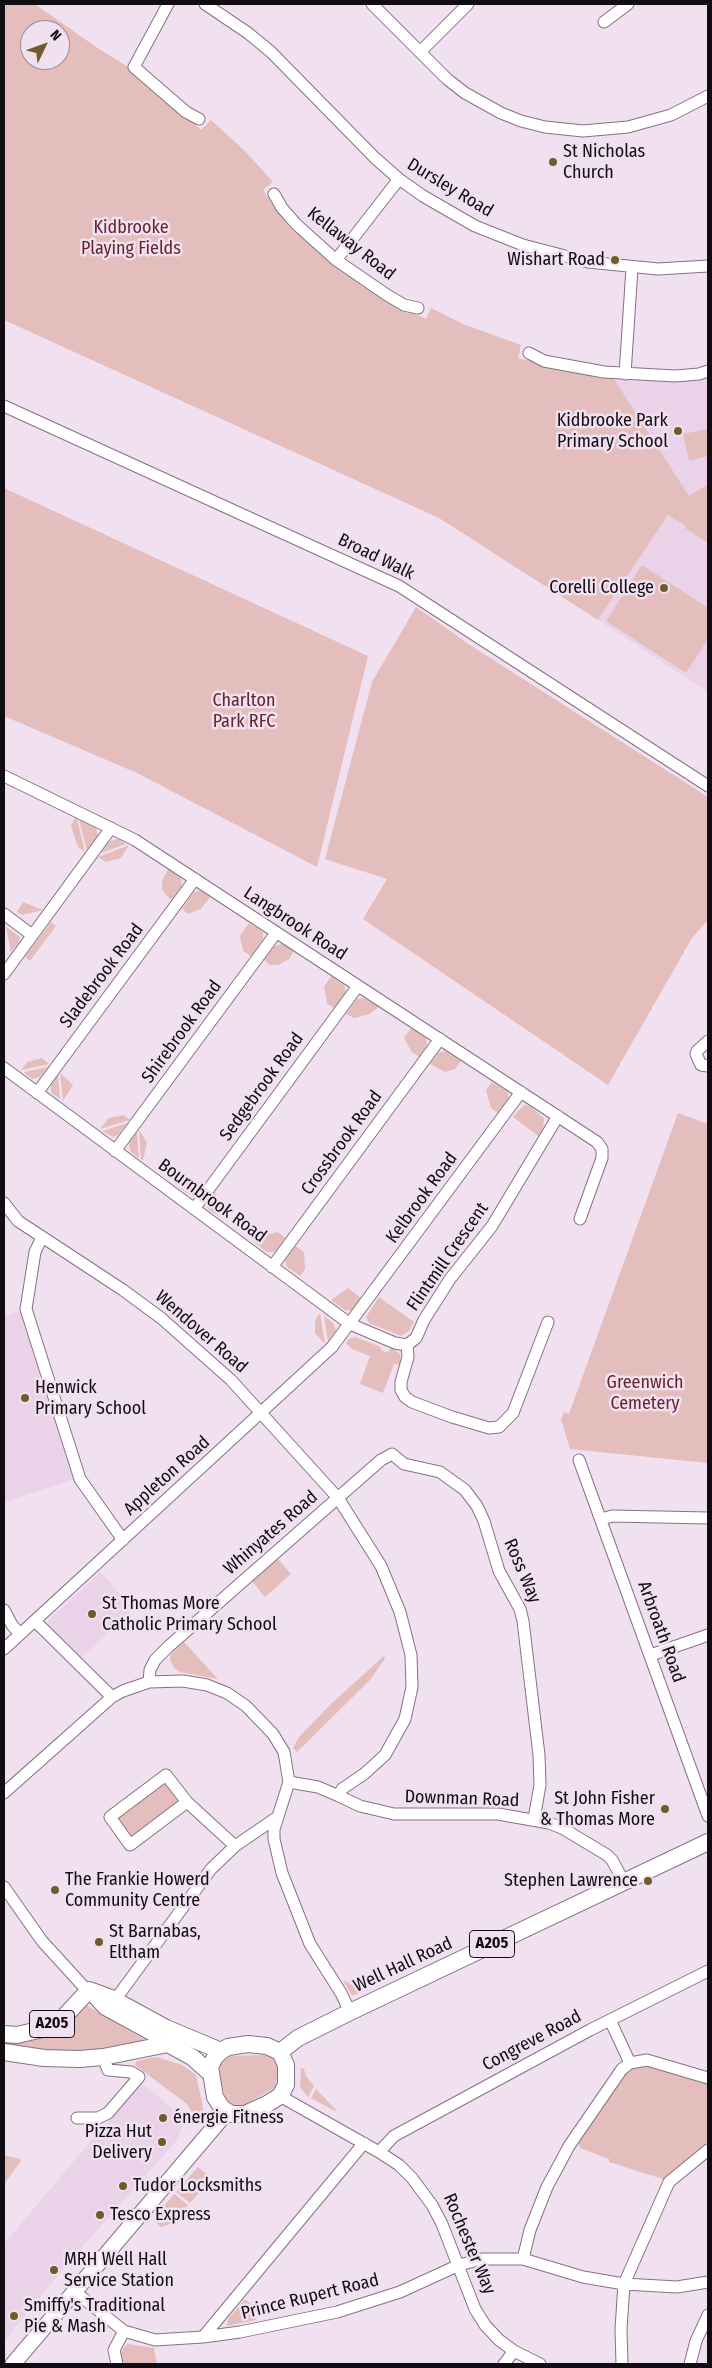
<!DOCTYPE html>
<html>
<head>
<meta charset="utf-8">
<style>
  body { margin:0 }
  #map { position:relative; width:712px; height:2368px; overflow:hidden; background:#f1e0f0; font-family:"Fira Sans Condensed",sans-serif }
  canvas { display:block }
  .frame { position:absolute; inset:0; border:5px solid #120d12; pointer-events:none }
  .north { position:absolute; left:20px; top:20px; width:50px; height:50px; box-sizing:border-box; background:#f1e0f0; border:1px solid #988c97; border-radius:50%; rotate:48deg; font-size:14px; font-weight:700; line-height:20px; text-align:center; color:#120d12 }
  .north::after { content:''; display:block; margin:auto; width:18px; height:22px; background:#6f5c2b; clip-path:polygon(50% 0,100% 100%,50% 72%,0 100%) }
</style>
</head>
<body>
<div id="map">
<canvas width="712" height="2368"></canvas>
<div class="frame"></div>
<div class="north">N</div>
</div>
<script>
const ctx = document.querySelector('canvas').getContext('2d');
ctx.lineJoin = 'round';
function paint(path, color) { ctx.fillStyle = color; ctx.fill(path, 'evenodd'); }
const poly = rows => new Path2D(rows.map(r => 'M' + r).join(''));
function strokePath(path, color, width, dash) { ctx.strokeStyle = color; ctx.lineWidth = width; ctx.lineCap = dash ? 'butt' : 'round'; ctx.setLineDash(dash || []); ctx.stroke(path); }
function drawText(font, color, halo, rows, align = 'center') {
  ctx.font = font + ' "Fira Sans Condensed",sans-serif'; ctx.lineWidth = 5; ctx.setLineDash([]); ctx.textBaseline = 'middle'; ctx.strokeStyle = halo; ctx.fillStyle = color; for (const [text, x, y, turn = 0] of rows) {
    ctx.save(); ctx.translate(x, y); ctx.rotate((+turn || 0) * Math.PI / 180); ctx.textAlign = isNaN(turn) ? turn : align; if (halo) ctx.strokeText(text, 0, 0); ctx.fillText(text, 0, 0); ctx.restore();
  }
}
const built = poly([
  [612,376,708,376,708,692,598,620,668,515],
  [20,1311,73,1480,4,1502,4,1316],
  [100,1572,134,1609,81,1658,49,1627,48,1621],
  [145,2085,180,2115,183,2122,178,2139,70,2261,4,2341,4,2244,137,2086]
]);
const green = poly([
  [4,4,35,4,96,47,133,70,201,130,211,120,246,152,273,182,263,190,288,226,332,261,409,311,426,319,431,308,463,324,521,345,518,358,560,368,612,376,689,496,708,484,708,543,685,528,686,526,668,515,598,620,439,518,4,320],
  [30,30,60,30,60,60,30,60],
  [708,429,708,456,689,461,683,434],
  [4,488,368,656,317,867,137,773,4,716],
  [642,565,708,608,708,639,686,673,606,621],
  [416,607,470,645,708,797,708,920,692,938,608,1085,363,919,387,879,325,859,372,682],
  [75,818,77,819,85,852,78,847,71,826],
  [79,820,96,828,98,835,87,850],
  [118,839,126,844,101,853,110,841],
  [129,845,121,858,106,862,98,857],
  [168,869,181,878,182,886,171,900,162,890,162,881],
  [200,890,210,897,201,909,188,914,182,909,193,893],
  [23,902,43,910,22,915,17,912],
  [51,922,56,926,30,961,25,957],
  [249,923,263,932,263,939,251,956,243,951,240,936],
  [6,927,20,937,19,941,11,952],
  [282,944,294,951,289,959,278,965,270,965,264,960,275,946],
  [331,976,344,985,346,992,334,1008,327,1003,324,987],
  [364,998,379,1007,370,1014,354,1018,346,1014,357,999],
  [411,1028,426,1038,427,1045,419,1057,412,1052,404,1038],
  [445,1051,461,1061,455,1069,445,1072,430,1064,438,1053],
  [42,1058,49,1064,21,1070,27,1062],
  [48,1067,40,1077,32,1079,24,1072],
  [60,1073,73,1085,63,1101],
  [58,1075,60,1099,51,1092,51,1085],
  [492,1082,508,1092,509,1099,498,1113,491,1108,486,1090],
  [524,1105,530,1106,544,1118,543,1129,545,1131,541,1138,513,1117],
  [678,1113,708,1124,708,1463,570,1449,561,1419,564,1412,569,1414],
  [123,1115,130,1120,100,1129,109,1118],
  [127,1123,118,1135,112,1137,103,1131],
  [139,1130,147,1143,143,1160,141,1159],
  [137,1132,139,1158,131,1152,129,1147,130,1141],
  [204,1183,197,1194,190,1195,180,1188],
  [215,1191,218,1216,207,1208,207,1201],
  [278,1232,285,1238,275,1252,267,1252,254,1242,262,1236],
  [296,1246,304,1252,305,1269,300,1276,287,1267,285,1260],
  [348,1288,361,1298,353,1310,345,1310,331,1300],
  [379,1297,414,1322,409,1331,401,1336,369,1323,366,1317],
  [320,1313,325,1344,315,1333,315,1320],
  [324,1316,333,1323,336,1330,328,1341],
  [355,1337,381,1347,381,1350,388,1353,391,1347,400,1354,401,1365,394,1364,383,1393,360,1384,370,1356,352,1349,346,1343,349,1339],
  [278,1559,291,1574,265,1597,252,1581],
  [184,1642,218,1679,180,1672,174,1668,170,1660,171,1654],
  [385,1655,384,1660,370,1680,297,1752,293,1748,299,1737,332,1703],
  [164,1782,168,1783,180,1800,134,1837,129,1836,118,1820,119,1815],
  [343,1980,358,1988,365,1990,352,1996],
  [86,2005,145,2040,74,2054,4,2047,4,2040],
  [264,2055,272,2058,278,2065,276,2087,244,2105,236,2106,229,2104,225,2097,219,2072,222,2060,230,2056],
  [157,2057,182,2065,196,2075,203,2107,203,2116,199,2120,197,2121,187,2104,135,2065,136,2061],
  [641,2066,653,2067,708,2083,708,2145,666,2180,609,2162,609,2159,580,2148,578,2142,626,2072,631,2068],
  [301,2068,304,2069,306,2076,314,2086,308,2097,300,2087],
  [316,2089,336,2110,337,2112,311,2098],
  [4,2155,20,2159,21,2161,4,2184],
  [198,2167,206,2174,206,2180,205,2186,190,2203,176,2192],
  [174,2194,188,2205,173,2223,161,2227,153,2220],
  [245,2299,255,2308,256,2320,227,2326,228,2319],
  [128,2344,154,2348,157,2364,123,2364,121,2354,124,2347]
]);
const minor = poly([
  [168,4,134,67,186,112,199,119],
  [205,4,248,33,271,52,375,158,399,179,423,196,475,226,523,245,588,262,658,269,708,266],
  [372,4,447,79,465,93,501,113,521,121,545,127,583,131,628,127,671,115,708,96],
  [604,22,628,4],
  [420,52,468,4],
  [274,194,282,208,296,224,336,260,387,295,404,305,418,308],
  [336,260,399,179],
  [529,353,544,361,604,372,675,376,699,374,708,371],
  [625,374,632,268],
  [4,406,399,586,708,786],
  [4,776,135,840,597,1142,602,1149,602,1158,580,1219],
  [4,914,32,935],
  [4,974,111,828],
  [708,1041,697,1051,696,1054,701,1065,708,1066],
  [4,1068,350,1324,395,1343,407,1345],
  [37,1093,195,879],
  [115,1151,276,933],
  [4,1203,18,1221,123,1290,161,1318,231,1380,338,1498,381,1566,400,1612,411,1655,412,1687,405,1719,385,1755,364,1774,342,1789,339,1796,318,1787,289,1782],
  [194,1209,358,986],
  [42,1237,35,1252,26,1309,80,1479,123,1540],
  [272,1267,440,1039],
  [407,1345,416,1338,424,1320,450,1279,492,1226,558,1116],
  [407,1345,408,1357,401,1382,401,1390,405,1397,412,1402,452,1417,489,1428,499,1427,513,1413,548,1322],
  [579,1460,708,1816],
  [602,1519,612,1516,708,1518],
  [4,1610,12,1625,20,1634],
  [35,1621,112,1697],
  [4,1649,332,1347,521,1092],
  [651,1655,708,1635],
  [149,1682,183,1681,207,1685,227,1693,246,1706,273,1734,284,1752,289,1782,274,1829,274,1839,282,1873,310,1944,341,1993,350,2012],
  [4,1793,112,1697,123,1691,149,1682,150,1670,155,1660,168,1647,381,1460,392,1454,404,1464,440,1472,465,1490,477,1506,484,1521,499,1571,520,1609,523,1621,539,1755,540,1785,534,1819],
  [339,1796,360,1806,394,1814,498,1814,549,1823,562,1828,607,1855,612,1860,624,1882],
  [187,1802,130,1845,110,1817,166,1775,187,1802,235,1846],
  [4,1887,42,1941,104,2009,168,2044],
  [115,2000,211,1869,235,1846,276,1818],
  [610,2020,630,2063],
  [280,2096,379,2152,399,2165,412,2178,432,2205,442,2224,475,2309,485,2325,499,2340,514,2351,540,2364],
  [77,2118,98,2118,108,2113,139,2077,131,2072,108,2070,103,2057],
  [379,2152,394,2136,590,2030,708,1971],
  [523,2259,530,2230,547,2187,569,2146,622,2069,630,2063,647,2060,708,2078],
  [74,2291,124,2331,155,2340,203,2337,240,2332,337,2312,400,2292,459,2265,482,2259,523,2259,583,2277,624,2284,677,2287,708,2282],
  [203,2337,364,2143],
  [117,2364,114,2350,124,2331],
  [504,2364,514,2351],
  [622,2364,621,2329,624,2284,669,2182,708,2150],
  [690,2364,696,2341,708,2315]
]);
const major = poly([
  [13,2364,227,2112]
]);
const highway = poly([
  [4,2034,17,2035,47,2028,62,2019,89,1990,111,1998,166,2028,221,2051],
  [248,2044,267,2046,280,2052,286,2065,286,2085,280,2096,267,2104,245,2114,231,2114,222,2108,215,2097,210,2067,215,2057,221,2051,228,2047,248,2044],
  [4,2052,44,2058,80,2059,103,2057,168,2044,192,2057,210,2073],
  [280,2052,298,2038,350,2012,708,1842]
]);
const markers = [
  [553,162,5,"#6f5c2b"],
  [615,260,5,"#6f5c2b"],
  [678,431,5,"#6f5c2b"],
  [664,588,5,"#6f5c2b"],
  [25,1398,5,"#6f5c2b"],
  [92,1614,5,"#6f5c2b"],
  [665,1809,5,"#6f5c2b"],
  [648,1881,5,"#6f5c2b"],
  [55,1890,5,"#6f5c2b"],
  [99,1942,5,"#6f5c2b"],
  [163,2118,5,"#6f5c2b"],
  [162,2142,5,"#6f5c2b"],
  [123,2186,5,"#6f5c2b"],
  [100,2215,5,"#6f5c2b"],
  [54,2270,5,"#6f5c2b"],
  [14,2316,5,"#6f5c2b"]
];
const shields = [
  [492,1944,45],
  [52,2024,45]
];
const shieldNames = [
  ["A205",492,1944],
  ["A205",52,2024]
];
const poiNames = [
  ["St Nicholas",563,152],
  ["Church",563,173],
  ["Wishart Road",605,260,"right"],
  ["Kidbrooke Park",668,421,"right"],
  ["Primary School",668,442,"right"],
  ["Corelli College",654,588,"right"],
  ["Henwick",35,1388],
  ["Primary School",35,1409],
  ["St Thomas More",102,1604],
  ["Catholic Primary School",102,1625],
  ["St John Fisher",655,1799,"right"],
  ["& Thomas More",655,1820,"right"],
  ["The Frankie Howerd",65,1880],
  ["Community Centre",65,1901],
  ["Stephen Lawrence",638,1881,"right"],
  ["St Barnabas,",109,1932],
  ["Eltham",109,1953],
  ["énergie Fitness",173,2118],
  ["Pizza Hut",152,2132,"right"],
  ["Delivery",152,2153,"right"],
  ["Tudor Locksmiths",133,2186],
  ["Tesco Express",110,2215],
  ["MRH Well Hall",64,2260],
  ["Service Station",64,2281],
  ["Smiffy's Traditional",24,2306],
  ["Pie & Mash",24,2327]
];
const streetNames = [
  ["Dursley Road",450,188,31],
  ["Kellaway Road",351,244,38],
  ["Broad Walk",376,557,26],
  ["Langbrook Road",295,924,33],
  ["Sladebrook Road",102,976,-53],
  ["Shirebrook Road",182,1032,-54],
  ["Sedgebrook Road",262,1087,-54],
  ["Crossbrook Road",342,1143,-54],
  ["Kelbrook Road",422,1198,-54],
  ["Bournbrook Road",212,1201,36],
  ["Flintmill Crescent",448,1257,-55],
  ["Wendover Road",201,1332,41],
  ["Appleton Road",167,1476,-42],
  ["Whinyates Road",271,1533,-41],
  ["Ross Way",522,1571,67],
  ["Arbroath Road",661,1632,70],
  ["Downman Road",462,1799,2],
  ["Well Hall Road",403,1965,-25],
  ["Congreve Road",532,2041,-28],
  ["Rochester Way",469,2244,67],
  ["Prince Rupert Road",310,2297,-14]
];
const parkNames = [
  ["Kidbrooke",131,228],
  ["Playing Fields",131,249],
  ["Charlton",244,701],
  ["Park RFC",244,722],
  ["Greenwich",645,1383],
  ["Cemetery",645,1404]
];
paint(built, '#ead3e8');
paint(green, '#e4bdbd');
strokePath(minor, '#837382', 13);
strokePath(major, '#837382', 17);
strokePath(highway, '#837382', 18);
strokePath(minor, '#fff', 11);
strokePath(major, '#fff', 15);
strokePath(highway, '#fff', 16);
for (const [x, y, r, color] of markers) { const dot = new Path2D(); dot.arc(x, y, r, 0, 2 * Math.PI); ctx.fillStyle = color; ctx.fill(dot); strokePath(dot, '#f1e0f0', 2); }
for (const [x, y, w] of shields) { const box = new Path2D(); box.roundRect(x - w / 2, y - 13.5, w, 27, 4); ctx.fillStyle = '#f1e0f0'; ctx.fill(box); strokePath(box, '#120d12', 1); }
drawText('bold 16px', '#120d12', null, shieldNames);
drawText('18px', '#120d12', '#f1e0f0', poiNames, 'left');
drawText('18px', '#120d12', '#f1e0f0', streetNames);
drawText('18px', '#67242b', '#f1e0f0', parkNames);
</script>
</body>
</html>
